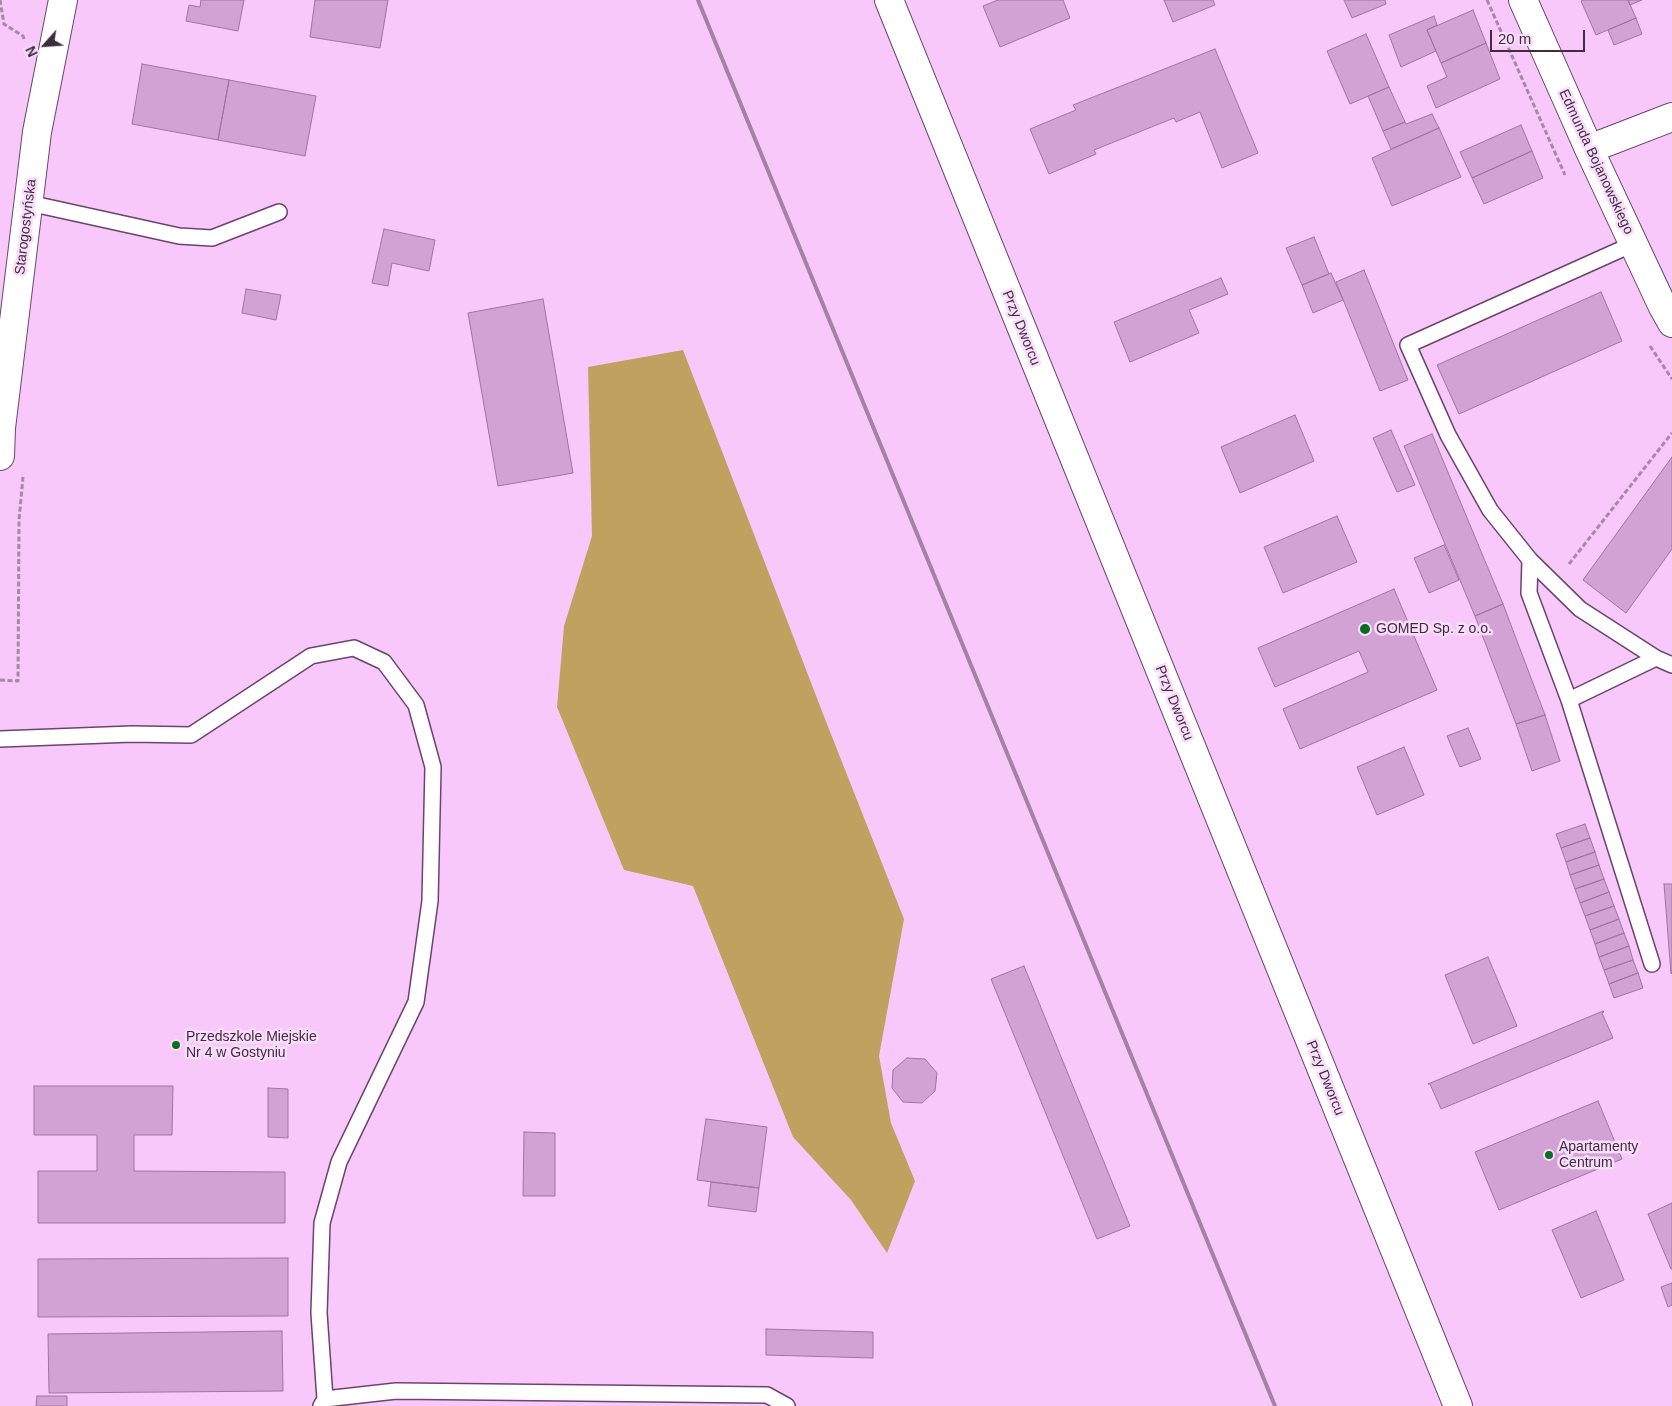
<!DOCTYPE html>
<html>
<head>
<meta charset="utf-8">
<style>
  body { margin:0 }
  #map { position:relative; width:1672px; height:1406px; overflow:hidden; background:#f8c8fa; font-family:Arial,sans-serif }
  canvas { display:block }
  .north { position:absolute; left:20px; top:20px; width:50px; height:50px; -webkit-text-stroke:4px #faddfb; paint-order:stroke; rotate:244deg; font-size:14px; font-weight:700; line-height:20px; text-align:center; color:#3f2c40 }
  .north::after { content:''; display:block; margin:auto; width:18px; height:22px; background:#3f2c40; clip-path:polygon(50% 0,100% 100%,50% 72%,0 100%) }
  .scale { position:absolute; left:1490px; top:30px; width:95px; height:22px; box-sizing:border-box; border:2px solid #3f2c40; border-top:0; padding-left:6px; font-size:15px; line-height:18px; white-space:nowrap; color:#3f2c40; -webkit-text-stroke:4px #faddfb; paint-order:stroke }
</style>
</head>
<body>
<div id="map">
<canvas width="1672" height="1406"></canvas>
<div class="north">N</div>
<div class="scale">20 m</div>
</div>
<script>
const ctx = document.querySelector('canvas').getContext('2d');
ctx.lineJoin = 'round';
function paint(path, color) { ctx.fillStyle = color; ctx.fill(path, 'evenodd'); }
const poly = rows => new Path2D(rows.map(r => 'M' + r).join(''));
function strokePath(path, color, width, dash) { ctx.strokeStyle = color; ctx.lineWidth = width; ctx.lineCap = dash ? 'butt' : 'round'; ctx.setLineDash(dash || []); ctx.stroke(path); }
function drawText(font, color, halo, rows, align = 'center') {
  ctx.font = font + ' Arial,sans-serif'; ctx.lineWidth = 5; ctx.setLineDash([]); ctx.textBaseline = 'middle'; ctx.strokeStyle = halo; ctx.fillStyle = color; for (const [text, x, y, turn = 0] of rows) {
    ctx.save(); ctx.translate(x, y); ctx.rotate((+turn || 0) * Math.PI / 180); ctx.textAlign = isNaN(turn) ? turn : align; if (halo) ctx.strokeText(text, 0, 0); ctx.fillText(text, 0, 0); ctx.restore();
  }
}
const forest = poly([
  [683,350,825,719,904,919,879,1056,891,1123,915,1181,887,1253,851,1200,793,1137,693,886,624,870,557,707,564,626,592,536,588,367]
]);
const building = poly([
  [201,0,244,0,238,31,186,21,189,5,200,7,201,0],
  [315,0,388,0,380,48,310,37,315,0],
  [998,0,1063,0,1070,18,1000,47,983,6,998,0],
  [1164,0,1213,0,1215,5,1173,22,1164,0],
  [1344,0,1385,0,1386,4,1352,18,1344,0],
  [1583,0,1628,0,1636,18,1596,35,1581,1,1583,0],
  [1628,0,1642,0,1630,5,1628,0],
  [1473,10,1486,43,1441,63,1427,30,1473,10],
  [1434,16,1437,25,1427,30,1436,51,1401,67,1389,35,1434,16],
  [1636,18,1642,34,1614,45,1608,30,1636,18],
  [1366,34,1389,87,1350,104,1327,51,1366,34],
  [1486,43,1500,79,1436,108,1427,86,1447,77,1441,63,1486,43],
  [1215,49,1258,153,1222,168,1200,112,1176,122,1174,118,1094,150,1096,154,1049,174,1030,129,1076,110,1073,105,1215,49],
  [142,64,229,80,218,140,132,124,142,64],
  [229,80,316,96,305,156,218,140,229,80],
  [1389,87,1405,122,1383,131,1368,96,1389,87],
  [1432,114,1439,128,1391,149,1383,131,1405,122,1406,124,1432,114],
  [1521,125,1532,151,1472,178,1460,152,1521,125],
  [1439,128,1461,177,1392,206,1372,158,1439,128],
  [1532,151,1543,178,1484,204,1472,178,1532,151],
  [384,229,435,240,429,271,392,263,388,286,372,283,384,229],
  [1314,237,1329,274,1302,285,1286,248,1314,237],
  [1364,270,1408,380,1380,391,1336,282,1364,270],
  [1331,273,1343,300,1313,313,1302,285,1331,273],
  [1221,278,1228,294,1189,310,1199,333,1130,362,1114,322,1221,278],
  [246,289,281,295,276,320,242,313,246,289],
  [1601,292,1622,341,1459,414,1437,365,1601,292],
  [543,299,573,473,498,486,468,313,543,299],
  [1295,415,1314,461,1240,493,1221,447,1295,415],
  [1391,430,1415,485,1397,492,1373,438,1391,430],
  [1432,434,1503,604,1475,616,1404,446,1432,434],
  [1672,457,1672,549,1626,613,1583,580,1672,457],
  [1337,516,1357,562,1283,593,1264,547,1337,516],
  [1444,545,1459,580,1429,593,1414,558,1444,545],
  [1394,589,1437,690,1300,749,1283,709,1368,672,1359,651,1275,687,1258,648,1394,589],
  [1503,604,1545,715,1516,724,1475,616,1503,604],
  [1545,715,1560,761,1532,771,1516,724,1545,715],
  [1468,728,1481,759,1460,767,1447,736,1468,728],
  [1404,747,1424,795,1377,815,1357,767,1404,747],
  [1585,824,1590,838,1561,848,1556,834,1585,824],
  [1590,838,1595,852,1566,862,1561,848,1590,838],
  [1595,852,1599,865,1570,875,1566,862,1595,852],
  [1599,865,1604,879,1575,889,1570,875,1599,865],
  [1604,879,1609,892,1580,903,1575,889,1604,879],
  [1664,884,1672,884,1672,973,1671,974,1664,884],
  [1609,892,1614,906,1585,916,1580,903,1609,892],
  [1614,906,1619,919,1590,930,1585,916,1614,906],
  [1619,919,1624,933,1595,944,1590,930,1619,919],
  [1624,933,1629,946,1599,957,1595,944,1624,933],
  [1629,946,1633,960,1604,970,1599,957,1629,946],
  [1488,957,1517,1026,1473,1044,1445,975,1488,957],
  [1633,960,1638,973,1609,984,1604,970,1633,960],
  [1024,966,1130,1226,1097,1239,991,979,1024,966],
  [1638,973,1643,988,1614,998,1609,984,1638,973],
  [1603,1011,1604,1012,1602,1013,1613,1038,1441,1109,1430,1084,1428,1084,1603,1011],
  [907,1058,925,1059,937,1073,935,1091,922,1103,903,1102,892,1088,893,1070,907,1058],
  [34,1086,173,1086,172,1135,134,1135,134,1171,285,1172,285,1223,38,1223,38,1171,97,1171,97,1135,34,1135,34,1086],
  [268,1088,288,1089,288,1138,268,1137,268,1088],
  [1598,1101,1622,1159,1499,1210,1475,1152,1598,1101],
  [706,1119,767,1127,759,1188,697,1180,706,1119],
  [524,1132,555,1133,555,1196,523,1196,524,1132],
  [711,1182,759,1188,756,1212,708,1206,711,1182],
  [1672,1203,1672,1269,1671,1269,1648,1214,1672,1203],
  [1596,1211,1624,1280,1581,1298,1552,1230,1596,1211],
  [288,1258,288,1316,38,1317,38,1259,288,1258],
  [1672,1283,1672,1305,1668,1307,1661,1287,1672,1283],
  [766,1329,873,1332,873,1358,766,1355,766,1329],
  [282,1331,283,1391,49,1393,48,1334,282,1331],
  [37,1396,67,1396,67,1406,36,1406,37,1396]
]);
const path = poly([
  [0,0,4,24,23,36,24,39],
  [1487,0,1565,175],
  [1650,346,1672,379],
  [1569,564,1672,433],
  [0,680,18,681,19,520,23,477]
]);
const lane = poly([
  [29,203,179,236,212,238,279,212],
  [1633,244,1408,345,1448,435,1490,510,1530,560,1580,609,1656,658,1672,665],
  [1530,560,1529,593,1569,700,1652,964],
  [1569,700,1656,658],
  [0,739,132,734,191,735,311,656,354,648,384,662,416,705,433,767,430,901,416,1002,339,1162,322,1223,319,1313,325,1399],
  [321,1406,325,1399,396,1391,767,1395,787,1406]
]);
const street = poly([
  [889,0,1458,1406],
  [1523,0,1589,149,1663,307,1672,323],
  [1589,149,1672,117]
]);
const secondary = poly([
  [0,456,1,428,37,132,63,0]
]);
const rail = poly([
  [698,0,1275,1406]
]);
const markers = [
  [1365,629,6,"#076f1f"],
  [176,1045,5,"#076f1f"],
  [1549,1155,5,"#076f1f"]
];
const streetNames = [
  ["Edmunda Bojanowskiego",1596,162,65],
  ["Starogostyńska",26,227,-83],
  ["Przy Dworcu",1021,328,68],
  ["Przy Dworcu",1174,703,68],
  ["Przy Dworcu",1325,1078,68]
];
const poiNames = [
  ["GOMED Sp. z o.o.",1376,629],
  ["Przedszkole Miejskie",186,1037],
  ["Nr 4 w Gostyniu",186,1053],
  ["Apartamenty",1559,1147],
  ["Centrum",1559,1163]
];
paint(forest, '#c0a160');
paint(building, '#d1a2d3');
strokePath(building, '#a074a2', 1);
strokePath(lane, '#6c436e', 18);
strokePath(street, '#6c436e', 30);
strokePath(secondary, '#6c436e', 30);
strokePath(path, '#aa86ab', 3, [5, 2.5]);
strokePath(lane, '#fff', 15);
strokePath(street, '#fff', 28);
strokePath(secondary, '#fff', 28);
strokePath(rail, '#a481a5', 4);
for (const [x, y, r, color] of markers) { const dot = new Path2D(); dot.arc(x, y, r, 0, 2 * Math.PI); ctx.fillStyle = color; ctx.fill(dot); strokePath(dot, '#faddfb', 2); }
drawText('14px', '#3f2c40', '#faddfb', streetNames);
drawText('14px', '#3f2c40', '#faddfb', poiNames, 'left');
</script>
</body>
</html>
